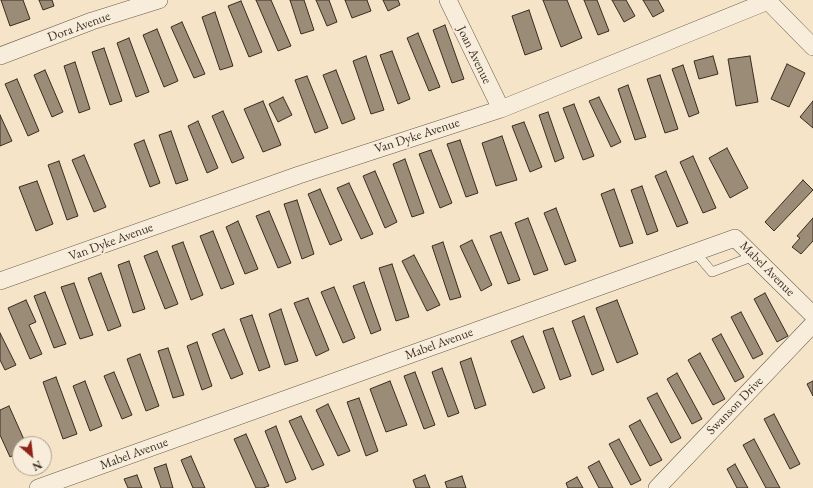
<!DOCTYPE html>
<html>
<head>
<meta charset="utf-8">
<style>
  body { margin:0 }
  #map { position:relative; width:813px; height:488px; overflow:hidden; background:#f5e4c7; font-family:"EB Garamond",serif }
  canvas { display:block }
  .north { position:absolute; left:12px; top:436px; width:40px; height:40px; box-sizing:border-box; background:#f8eddb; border:1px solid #aca091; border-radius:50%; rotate:152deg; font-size:11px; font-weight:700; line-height:16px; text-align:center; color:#3a2d21 }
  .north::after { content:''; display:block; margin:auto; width:14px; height:18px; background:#8f2418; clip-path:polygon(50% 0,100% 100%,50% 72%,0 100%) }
</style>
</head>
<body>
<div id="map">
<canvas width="813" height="488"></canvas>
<div class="north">N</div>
</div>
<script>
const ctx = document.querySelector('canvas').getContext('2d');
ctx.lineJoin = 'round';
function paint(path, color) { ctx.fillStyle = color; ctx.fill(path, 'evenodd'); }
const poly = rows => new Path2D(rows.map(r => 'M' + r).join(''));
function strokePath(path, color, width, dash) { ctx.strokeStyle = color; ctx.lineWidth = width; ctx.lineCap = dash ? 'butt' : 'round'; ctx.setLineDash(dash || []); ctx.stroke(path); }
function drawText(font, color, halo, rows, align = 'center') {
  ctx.font = font + ' "EB Garamond",serif'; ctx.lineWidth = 4; ctx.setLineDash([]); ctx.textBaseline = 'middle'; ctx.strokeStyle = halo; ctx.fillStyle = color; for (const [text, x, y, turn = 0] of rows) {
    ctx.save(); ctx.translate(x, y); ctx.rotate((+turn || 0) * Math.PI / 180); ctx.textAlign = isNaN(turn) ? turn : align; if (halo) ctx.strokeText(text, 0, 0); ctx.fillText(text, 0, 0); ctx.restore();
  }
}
const building = poly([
  [1,0,23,0,30,19,10,26,1,0],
  [39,0,52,0,54,6,43,10,39,0],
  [256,0,271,0,291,46,278,51,256,0],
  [290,0,304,0,314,30,301,34,290,0],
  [316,0,329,0,337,22,327,26,316,0],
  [345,0,367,0,371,11,352,18,345,0],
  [383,0,398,0,400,5,388,11,383,0],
  [543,0,567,0,582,38,561,47,543,0],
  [584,0,597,0,609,31,598,35,584,0],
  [612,0,626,0,635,16,624,22,612,0],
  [643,0,658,0,664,11,653,17,643,0],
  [241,1,262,52,249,57,228,6,241,1],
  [529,10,542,49,525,55,512,16,529,10],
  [215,12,233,66,220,70,202,17,215,12],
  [182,22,205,74,194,78,171,27,182,22],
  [445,25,464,79,452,83,433,30,445,25],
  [157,29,178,81,164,87,143,35,157,29],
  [418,33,440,87,429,91,407,38,418,33],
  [129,38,149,92,136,97,117,43,129,38],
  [104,48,122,101,110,105,92,52,104,48],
  [392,51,410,99,398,104,380,55,392,51],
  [366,56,384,110,371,114,353,61,366,56],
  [713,56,718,74,699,79,694,61,713,56],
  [750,56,758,102,736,106,728,59,750,56],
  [75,62,90,109,79,113,64,66,75,62],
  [787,64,805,73,789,107,771,99,787,64],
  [683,65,699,113,689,117,672,69,683,65],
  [45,70,63,112,52,117,34,75,45,70],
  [336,70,355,119,342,124,323,75,336,70],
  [660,75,678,129,665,133,647,79,660,75],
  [307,76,328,128,315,133,295,80,307,76],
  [17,79,39,131,28,136,5,84,17,79],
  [628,85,646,137,635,140,618,89,628,85],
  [283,97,292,115,278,122,269,104,283,97],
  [599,97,621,142,611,147,589,101,599,97],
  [263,101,281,145,263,152,244,109,263,101],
  [813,101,813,128,800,117,813,101],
  [574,104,594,156,583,160,563,108,574,104],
  [223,111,244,158,232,163,212,116,223,111],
  [548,112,564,158,555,162,539,115,548,112],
  [0,115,12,141,0,146,0,115],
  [198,121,218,168,207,173,188,126,198,121],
  [524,122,542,167,530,172,512,126,524,122],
  [171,131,188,180,176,184,159,135,171,131],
  [502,136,517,180,496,186,482,143,502,136],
  [144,140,160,183,150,187,134,144,144,140],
  [460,140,478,193,466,197,447,144,460,140],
  [727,148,748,188,730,198,709,158,727,148],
  [431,150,452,203,440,208,419,154,431,150],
  [84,155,106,207,94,212,72,160,84,155],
  [693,156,716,208,703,213,680,162,693,156],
  [405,159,424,213,412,217,393,164,405,159],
  [59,161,78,216,67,220,48,165,59,161],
  [375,171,397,222,385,228,363,176,375,171],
  [666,171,688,223,677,227,655,176,666,171],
  [803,180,813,190,774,231,765,222,803,180],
  [37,181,53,224,36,231,19,187,37,181],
  [349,183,373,234,361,239,337,188,349,183],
  [642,186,658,231,647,235,631,190,642,186],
  [320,189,342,240,330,245,308,194,320,189],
  [614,189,633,243,620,247,601,194,614,189],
  [297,200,314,254,302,259,284,204,297,200],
  [556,208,576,261,565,265,544,213,556,208],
  [269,211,291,263,278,268,256,216,269,211],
  [528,218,548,270,534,275,515,223,528,218],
  [813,218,813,241,801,254,792,247,800,238,797,236,813,218],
  [238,221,258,269,245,274,226,227,238,221],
  [213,231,234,284,221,289,200,236,213,231],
  [501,232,520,280,508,284,490,236,501,232],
  [472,240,492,285,481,291,460,246,472,240],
  [183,242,203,295,191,300,172,246,183,242],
  [443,242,461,297,450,300,432,246,443,242],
  [157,251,178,304,165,309,144,256,157,251],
  [414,255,440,305,427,311,402,261,414,255],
  [129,261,145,309,133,313,118,265,129,261],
  [392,264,409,317,396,321,379,268,392,264],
  [101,273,121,326,108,331,88,278,101,273],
  [364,282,381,330,371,334,353,286,364,282],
  [74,283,93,335,80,339,61,287,74,283],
  [334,287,355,338,343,343,321,292,334,287],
  [45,292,66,344,54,348,34,296,45,292],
  [765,293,788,336,777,342,754,299,765,293],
  [308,298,329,350,316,356,294,303,308,298],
  [26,300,36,322,29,325,42,354,30,359,8,308,26,300],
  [617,300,638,354,617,363,596,308,617,300],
  [281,309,298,361,285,365,269,314,281,309],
  [741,312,763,354,753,359,731,317,741,312],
  [252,315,270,367,259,371,240,319,252,315],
  [584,316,604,370,592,375,572,321,584,316],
  [553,328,571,376,560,380,543,331,553,328],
  [224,329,243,374,231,379,212,334,224,329],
  [0,333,16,365,5,370,0,360,0,333],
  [721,334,744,377,735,382,712,339,721,334],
  [523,336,545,388,533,393,511,341,523,336],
  [197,342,212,386,202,390,187,346,197,342],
  [168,348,184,395,173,398,158,351,168,348],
  [700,353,725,399,713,405,688,360,700,353],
  [140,354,159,406,146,411,127,359,140,354],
  [471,358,486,405,475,409,460,362,471,358],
  [442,368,459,413,448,417,432,372,442,368],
  [114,372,132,415,122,419,104,376,114,372],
  [415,372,435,425,424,429,404,376,415,372],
  [677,373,702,419,692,424,667,379,677,373],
  [56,377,77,434,63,439,43,382,56,377],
  [85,381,102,426,90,431,73,386,85,381],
  [390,381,407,425,386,432,370,389,390,381],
  [813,381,813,396,807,384,813,381],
  [657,393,681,438,671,443,647,398,657,393],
  [359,398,378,451,366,456,347,402,359,398],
  [328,404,350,451,338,456,316,410,328,404],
  [9,406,26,444,20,444,20,452,10,457,0,435,0,410,9,406],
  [774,414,800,464,790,469,764,419,774,414],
  [301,416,324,465,312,470,289,421,301,416],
  [640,420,662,460,650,466,629,426,640,420],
  [276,426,296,479,286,483,265,431,276,426],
  [246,434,269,486,263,488,256,488,234,439,246,434],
  [619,439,641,480,631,485,609,444,619,439],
  [754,439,780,488,766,488,743,445,754,439],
  [191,456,205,488,193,488,181,460,191,456],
  [599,461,613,488,599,488,588,467,599,461],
  [166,464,173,488,161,488,154,468,166,464],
  [735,464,748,488,737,488,727,469,735,464],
  [137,475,142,488,128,488,124,479,137,475],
  [425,475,430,488,416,488,413,480,425,475],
  [462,476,466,488,447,488,445,482,462,476],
  [577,477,583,488,568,488,566,483,577,477]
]);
const service = poly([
  [695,252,712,272,754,256]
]);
const minor = poly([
  [448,0,501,109],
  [0,56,92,21,159,0],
  [0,281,299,175,501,109,768,1,813,47],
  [38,488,735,238,813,315],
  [657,488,813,324]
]);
const streetNames = [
  ["Dora Avenue",79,27,-20],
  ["Joan Avenue",474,55,64],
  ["Van Dyke Avenue",417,136,-18],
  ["Van Dyke Avenue",111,242,-20],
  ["Mabel Avenue",767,269,45],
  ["Mabel Avenue",439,344,-20],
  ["Swanson Drive",735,406,-46],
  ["Mabel Avenue",134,454,-20]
];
paint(building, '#9b8c77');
strokePath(building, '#3a2d21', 1);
strokePath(service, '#695b4a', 10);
strokePath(minor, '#695b4a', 18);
strokePath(service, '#f8eddb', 9);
strokePath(minor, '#f8eddb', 17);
drawText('13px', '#3a2d21', '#f8eddb', streetNames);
</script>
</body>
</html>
